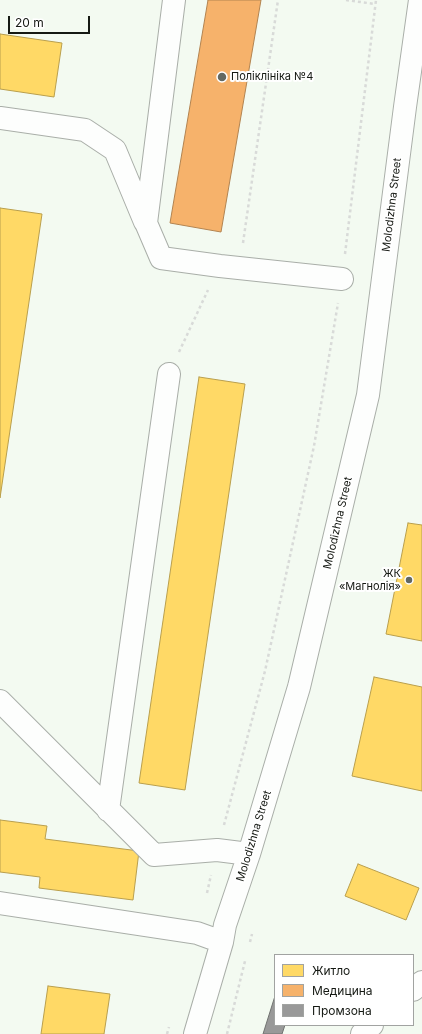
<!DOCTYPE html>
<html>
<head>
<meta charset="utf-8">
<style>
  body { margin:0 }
  #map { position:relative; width:422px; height:1034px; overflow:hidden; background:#f3faf1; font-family:Inter,sans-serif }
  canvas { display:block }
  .legend { position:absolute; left:274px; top:954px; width:140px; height:72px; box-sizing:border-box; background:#fff; border:1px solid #a1a3a1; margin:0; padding:5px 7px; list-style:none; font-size:12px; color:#151913 }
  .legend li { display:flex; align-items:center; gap:8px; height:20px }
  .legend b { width:20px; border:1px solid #a1a3a1 }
  .scale { position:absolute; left:8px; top:16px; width:82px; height:18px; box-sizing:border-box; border:2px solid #151913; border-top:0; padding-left:5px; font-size:12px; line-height:14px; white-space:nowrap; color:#151913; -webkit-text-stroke:3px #fff; paint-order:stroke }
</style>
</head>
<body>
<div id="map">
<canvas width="422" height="1034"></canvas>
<ul class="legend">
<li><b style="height:11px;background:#ffd966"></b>Житло</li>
<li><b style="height:11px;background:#f6b26b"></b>Медицина</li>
<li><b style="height:11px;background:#999"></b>Промзона</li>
</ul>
<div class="scale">20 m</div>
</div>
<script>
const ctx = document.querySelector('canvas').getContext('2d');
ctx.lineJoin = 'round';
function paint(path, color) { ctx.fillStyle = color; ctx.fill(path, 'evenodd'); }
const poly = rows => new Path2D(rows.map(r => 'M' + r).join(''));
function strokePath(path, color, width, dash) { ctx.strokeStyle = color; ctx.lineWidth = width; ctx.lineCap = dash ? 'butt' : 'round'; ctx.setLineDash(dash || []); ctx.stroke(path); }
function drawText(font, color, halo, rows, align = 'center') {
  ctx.font = font + ' Inter,sans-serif'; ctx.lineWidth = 4; ctx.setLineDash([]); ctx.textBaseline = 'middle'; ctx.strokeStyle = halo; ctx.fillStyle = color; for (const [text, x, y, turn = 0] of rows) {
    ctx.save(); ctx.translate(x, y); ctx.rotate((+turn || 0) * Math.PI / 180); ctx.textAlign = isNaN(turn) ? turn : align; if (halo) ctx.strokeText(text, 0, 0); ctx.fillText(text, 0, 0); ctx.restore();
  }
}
const homes = poly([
  [0,34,62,43,54,97,0,89,0,34],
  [0,208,42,214,0,498,0,208],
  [199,377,245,384,185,790,139,783,199,377],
  [408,523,422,525,422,641,386,634,408,523],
  [374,677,422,687,422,791,352,776,374,677],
  [0,820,47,826,45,839,139,851,133,900,39,888,40,877,0,872,0,820],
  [358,864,419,888,406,920,345,896,358,864],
  [48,986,110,994,104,1034,41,1034,48,986]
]);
const health = poly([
  [208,0,261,0,221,232,170,223,208,0]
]);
const industry = poly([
  [275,996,275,1025,285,1025,282,1034,263,1034,275,996]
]);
const path = poly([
  [346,0,375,4],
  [243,243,278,0],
  [345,254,376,0],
  [179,352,208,290],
  [224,825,265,671,314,446,338,303],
  [207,893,211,875],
  [250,942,252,934],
  [167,1034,169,1027],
  [227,1034,245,961]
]);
const minor = poly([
  [174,0,146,223,161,258,220,266,342,279],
  [0,118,85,130,115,150,145,222],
  [0,701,154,855,217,850,249,854],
  [108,810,169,374],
  [0,903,197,933,222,942],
  [413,990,422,982],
  [195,1034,222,942,225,925,249,854,299,687,368,395,405,107,420,0],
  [362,1034,372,1025]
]);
const markers = [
  [222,77,5,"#636861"],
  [409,580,4,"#636861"]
];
const poiNames = [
  ["Поліклініка №4",231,77],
  ["ЖК",401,574,"right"],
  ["«Магнолія»",401,587,"right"]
];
const streetNames = [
  ["Molodizhna Street",392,205,-83],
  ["Molodizhna Street",338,523,-77],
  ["Molodizhna Street",254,836,-73]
];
paint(homes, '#ffd966');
strokePath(homes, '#b99f4d', 1);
paint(health, '#f6b26b');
strokePath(health, '#b28451', 1);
paint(industry, '#999');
strokePath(industry, '#717371', 1);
strokePath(minor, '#a9aea8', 24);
strokePath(path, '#d8dad8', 2.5, [3, 3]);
strokePath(minor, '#fdfefd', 22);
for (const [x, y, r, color] of markers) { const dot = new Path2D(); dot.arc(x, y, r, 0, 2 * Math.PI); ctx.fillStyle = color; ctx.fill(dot); strokePath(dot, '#fff', 1.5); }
drawText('11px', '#151913', '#fff', poiNames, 'left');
drawText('11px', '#151913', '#fff', streetNames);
</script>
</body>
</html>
